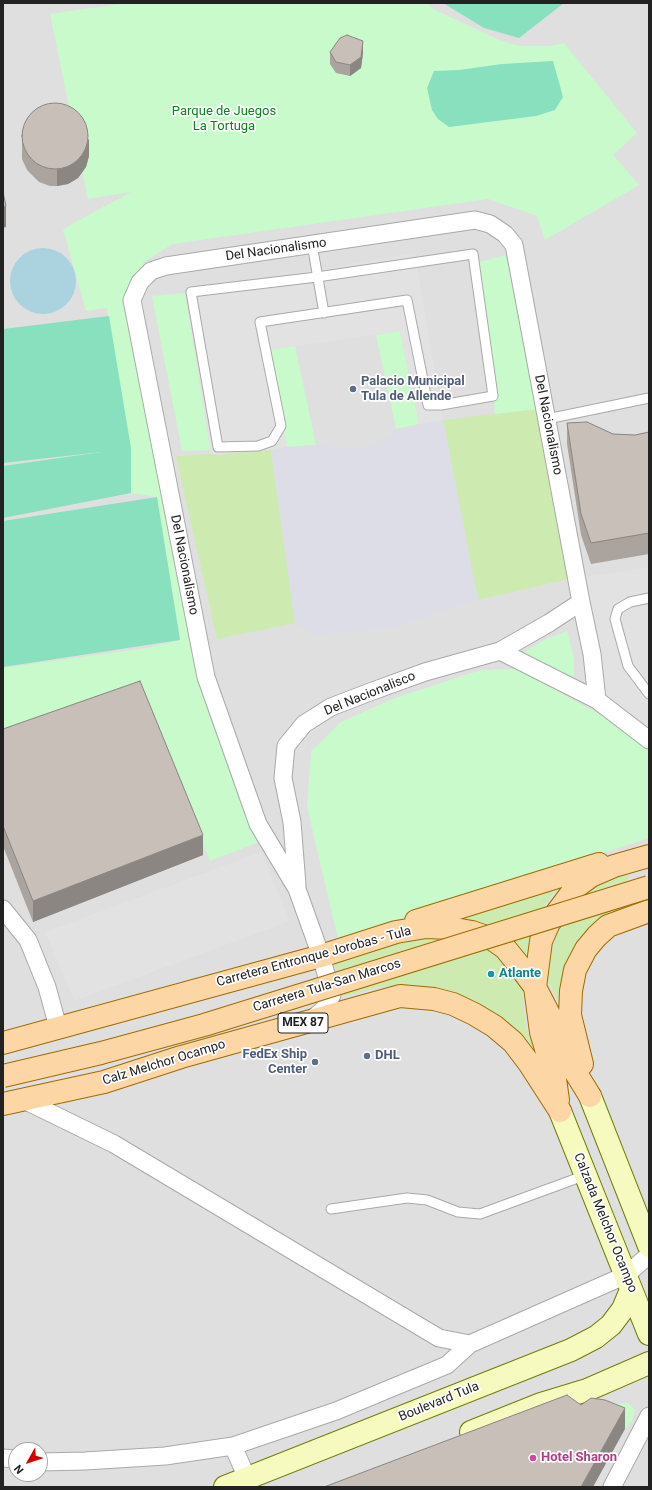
<!DOCTYPE html>
<html>
<head>
<meta charset="utf-8">
<style>
  body { margin:0 }
  #map { position:relative; width:652px; height:1490px; overflow:hidden; background:#f2efe9; font-family:Roboto,sans-serif }
  canvas { display:block }
  .frame { position:absolute; inset:0; border:4px solid #222; pointer-events:none }
  .north { position:absolute; left:8px; top:1442px; width:40px; height:40px; box-sizing:border-box; background:#fff; border:1px solid #a7a7a7; border-radius:50%; rotate:231deg; font-size:11px; font-weight:700; line-height:16px; text-align:center; color:#222 }
  .north::after { content:''; display:block; margin:auto; width:14px; height:18px; background:#d40000; clip-path:polygon(50% 0,100% 100%,50% 72%,0 100%) }
</style>
</head>
<body>
<div id="map">
<canvas width="652" height="1490"></canvas>
<div class="frame"></div>
<div class="north">N</div>
</div>
<script>
const ctx = document.querySelector('canvas').getContext('2d');
ctx.lineJoin = 'round';
function paint(path, color) { ctx.fillStyle = color; ctx.fill(path, 'evenodd'); }
const poly = rows => new Path2D(rows.map(r => 'M' + r).join(''));
function strokePath(path, color, width, dash) { ctx.strokeStyle = color; ctx.lineWidth = width; ctx.lineCap = dash ? 'butt' : 'round'; ctx.setLineDash(dash || []); ctx.stroke(path); }
function drawText(font, color, halo, rows, align = 'center') {
  ctx.font = font + ' Roboto,sans-serif'; ctx.lineWidth = 3.5; ctx.setLineDash([]); ctx.textBaseline = 'middle'; ctx.strokeStyle = halo; ctx.fillStyle = color; for (const [text, x, y, turn = 0] of rows) {
    ctx.save(); ctx.translate(x, y); ctx.rotate((+turn || 0) * Math.PI / 180); ctx.textAlign = isNaN(turn) ? turn : align; if (halo) ctx.strokeText(text, 0, 0); ctx.fillText(text, 0, 0); ctx.restore();
  }
}
const residential = poly([
  [3,3,649,3,649,1487,3,1487],
  [16,1450,40,1450,40,1474,16,1474]
]);
const grass = poly([
  [537,409,577,577,478,600,443,420],
  [271,450,295,623,217,639,176,456],
  [629,872,627,883,631,896,639,905,611,914,596,921,583,935,572,952,562,1009,546,977,548,954,554,935,565,916,581,898,598,884],
  [569,880,553,894,542,910,529,940,527,959,498,931,483,923,450,916],
  [430,938,456,939,474,944,491,952,521,981,526,1027,536,1052,506,1021,477,1002,453,992,428,986,400,986,379,987,344,997,344,985,340,973,332,964,409,940]
]);
const park = poly([
  [127,3,427,3,433,9,502,41,519,46,551,46,564,43,637,133,613,155,639,185,545,240,537,216,488,199,172,244,143,263,137,335,204,677,269,838,210,861,141,696,3,749,3,668,146,648,180,640,157,497,131,493,107,308,86,311,63,229,131,192,88,199,50,14],
  [505,255,511,268,537,409,495,414,491,368,476,263],
  [185,293,212,450,182,451,152,296],
  [400,331,419,424,396,429,376,335],
  [295,346,316,445,287,447,269,350],
  [567,631,574,659,574,686,521,654,544,640],
  [517,669,599,714,649,750,649,838,338,939,307,807,311,751,341,722,395,698,481,670],
  [606,1403,616,1404,628,1403,635,1410,632,1421,625,1429]
]);
const pitch = poly([
  [443,3,564,3,519,38,484,28],
  [553,61,563,97,555,110,536,116,449,127,438,119,432,110,427,88,434,71,459,70,502,64],
  [109,316,131,448,131,493,3,518,3,466,102,452,3,463,3,329],
  [157,497,180,640,3,667,3,521]
]);
const parking = poly([
  [415,253,443,420,419,424,400,331,269,350,287,447,271,450,211,455,185,293],
  [649,567,649,729,607,697,585,577],
  [261,852,290,921,74,1001,45,932]
]);
const plaza = poly([
  [443,420,478,600,388,629,315,635,295,623,271,450,287,447,316,445,357,449,383,440,396,429]
]);
const water = poly([
  '10 281a33 33 0 1 1 66 0a33 33 0 1 1-66 0Z'
]);
const lane = poly([
  [312,244,324,313],
  [473,254,493,396,441,405,428,405,407,300,260,322,281,426,272,441,258,446,218,447,191,292,317,277,473,254],
  [547,419,649,398],
  [649,598,630,602,618,609,615,619,628,666,649,694],
  [331,1209,407,1198,427,1200,458,1212,480,1214,586,1175]
]);
const street = poly([
  [500,651,597,700,649,740],
  [297,885,292,822,283,778,286,746,304,724,331,707,370,692,425,672,500,651,549,623,581,602],
  [3,909,28,940,47,987,58,1027],
  [310,1021,324,1009,332,995,321,956,297,889,258,824,206,677,132,300,140,282,151,271,166,266,475,220,490,224,505,234,514,245,581,602,592,654,597,700],
  [24,1100,114,1144,439,1338,470,1344],
  [233,1446,247,1478],
  [3,1458,16,1459],
  [40,1462,85,1461,165,1456,233,1446,336,1411,447,1365,470,1344,626,1275,649,1255],
  [612,1487,649,1416]
]);
const secondary = poly([
  [590,1096,649,1246],
  [560,1111,649,1334],
  [471,1432,541,1404,587,1390,649,1363],
  [225,1487,571,1350,596,1337,611,1325,623,1309,631,1290]
]);
const primary = poly([
  [416,921,599,864],
  [3,1043,321,956,396,932,426,927,449,928,472,932,492,939,505,948,518,964,535,987,554,1024,574,1070,590,1096],
  [582,1064,570,1015,571,991,575,970,586,949,597,936,608,926,649,911],
  [558,1100,555,1079,541,1032,535,987,541,941,549,923,576,887,591,876,614,866,649,856],
  [3,1104,104,1082,181,1057,400,996,434,999,453,1004,474,1014,494,1026,513,1042,529,1063,560,1111]
]);
const primaryBridge = poly([
  [3,1076,101,1053,204,1025,649,887]
]);
const wall = poly([
  [330,52,363,53,361,68,350,76,336,73,330,64],
  [22,131,89,156,86,167,78,178,68,184,57,186,50,186,39,182,27,170,22,159],
  [567,423,613,434,635,435,649,432,649,554,591,564,581,535,567,444],
  [3,729,203,855,33,922,3,846]
]);
const shadedWall = poly([
  [363,41,363,53,361,68,350,76,350,65],
  [89,139,89,156,86,167,78,178,68,184,57,186,57,170],
  [6,206,6,227,3,228,3,207],
  [203,835,203,855,33,922,33,901],
  [625,1408,625,1429,593,1487,581,1487]
]);
const building = poly([
  [347,35,363,41,361,57,350,65,336,62,330,52,340,38,347,35],
  '22 136a33 33 0 1 1 66 0a33 33 0 1 1-66 0Z',
  [3,192,6,206,3,207,3,192],
  [587,422,613,434,635,435,649,432,649,533,591,543,581,514,567,423,587,422],
  [140,681,203,835,33,901,3,826,3,729,140,681],
  [567,1395,581,1405,591,1398,605,1400,625,1408,581,1487,324,1487,567,1395]
]);
const markers = [
  [353,389,4,"#5c6f8a"],
  [491,974,4,"#0f9aa8"],
  [367,1056,4,"#5c6f8a"],
  [315,1062,4,"#5c6f8a"],
  [533,1458,4,"#d1479c"]
];
const shields = [
  [303,1023,50]
];
const shieldNames = [
  ["MEX 87",303,1023]
];
const parkNames = [
  ["Parque de Juegos",224,112],
  ["La Tortuga",224,127]
];
const streetNames = [
  ["Del Nacionalismo",276,250,-8],
  ["Del Nacionalismo",548,425,79],
  ["Del Nacionalismo",184,565,79],
  ["Del Nacionalisco",370,694,-22],
  ["Carretera Entronque Jorobas - Tula",314,957,-15],
  ["Carretera Tula-San Marcos",327,986,-17],
  ["Calz Melchor Ocampo",164,1063,-17],
  ["Calzada Melchor Ocampo",605,1223,68],
  ["Boulevard Tula",439,1402,-22]
];
const serviceNames = [
  ["Palacio Municipal",361,382],
  ["Tula de Allende",361,397],
  ["FedEx Ship",307,1055,"right"],
  ["Center",307,1070,"right"],
  ["DHL",375,1056]
];
const cultureNames = [
  ["Atlante",499,974]
];
const hotelNames = [
  ["Hotel Sharon",541,1458]
];
paint(residential, '#e0dfdf');
paint(grass, '#cdebb0');
paint(park, '#c8facc');
paint(pitch, '#88e0be');
paint(parking, '#e2e2e2');
paint(plaza, '#dddde8');
paint(water, '#aad3df');
strokePath(lane, '#a9a9a9', 11);
strokePath(street, '#a9a9a9', 19);
strokePath(secondary, '#707d05', 24);
strokePath(primary, '#a06b00', 24);
strokePath(lane, '#fff', 9);
strokePath(street, '#fff', 17);
strokePath(secondary, '#f7fabf', 22);
strokePath(primary, '#fcd6a4', 22);
strokePath(primaryBridge, '#a06b00', 24, []);
strokePath(primaryBridge, '#fcd6a4', 22);
paint(wall, '#aba49e');
paint(shadedWall, '#8b8681');
paint(building, '#c7bfb8');
strokePath(building, '#8b8681', 1);
for (const [x, y, r, color] of markers) { const dot = new Path2D(); dot.arc(x, y, r, 0, 2 * Math.PI); ctx.fillStyle = color; ctx.fill(dot); strokePath(dot, '#fff', 1.5); }
for (const [x, y, w] of shields) { const box = new Path2D(); box.roundRect(x - w / 2, y - 10, w, 20, 3); ctx.fillStyle = '#fff'; ctx.fill(box); strokePath(box, '#222', 1); }
drawText('bold 12px', '#222', null, shieldNames);
drawText('13px', '#0c8416', '#fff', parkNames);
drawText('13px', '#222', '#fff', streetNames);
drawText('bold 13px', '#4e5e75', '#fff', serviceNames, 'left');
drawText('bold 13px', '#0d838f', '#fff', cultureNames, 'left');
drawText('bold 13px', '#b23c85', '#fff', hotelNames, 'left');
</script>
</body>
</html>
